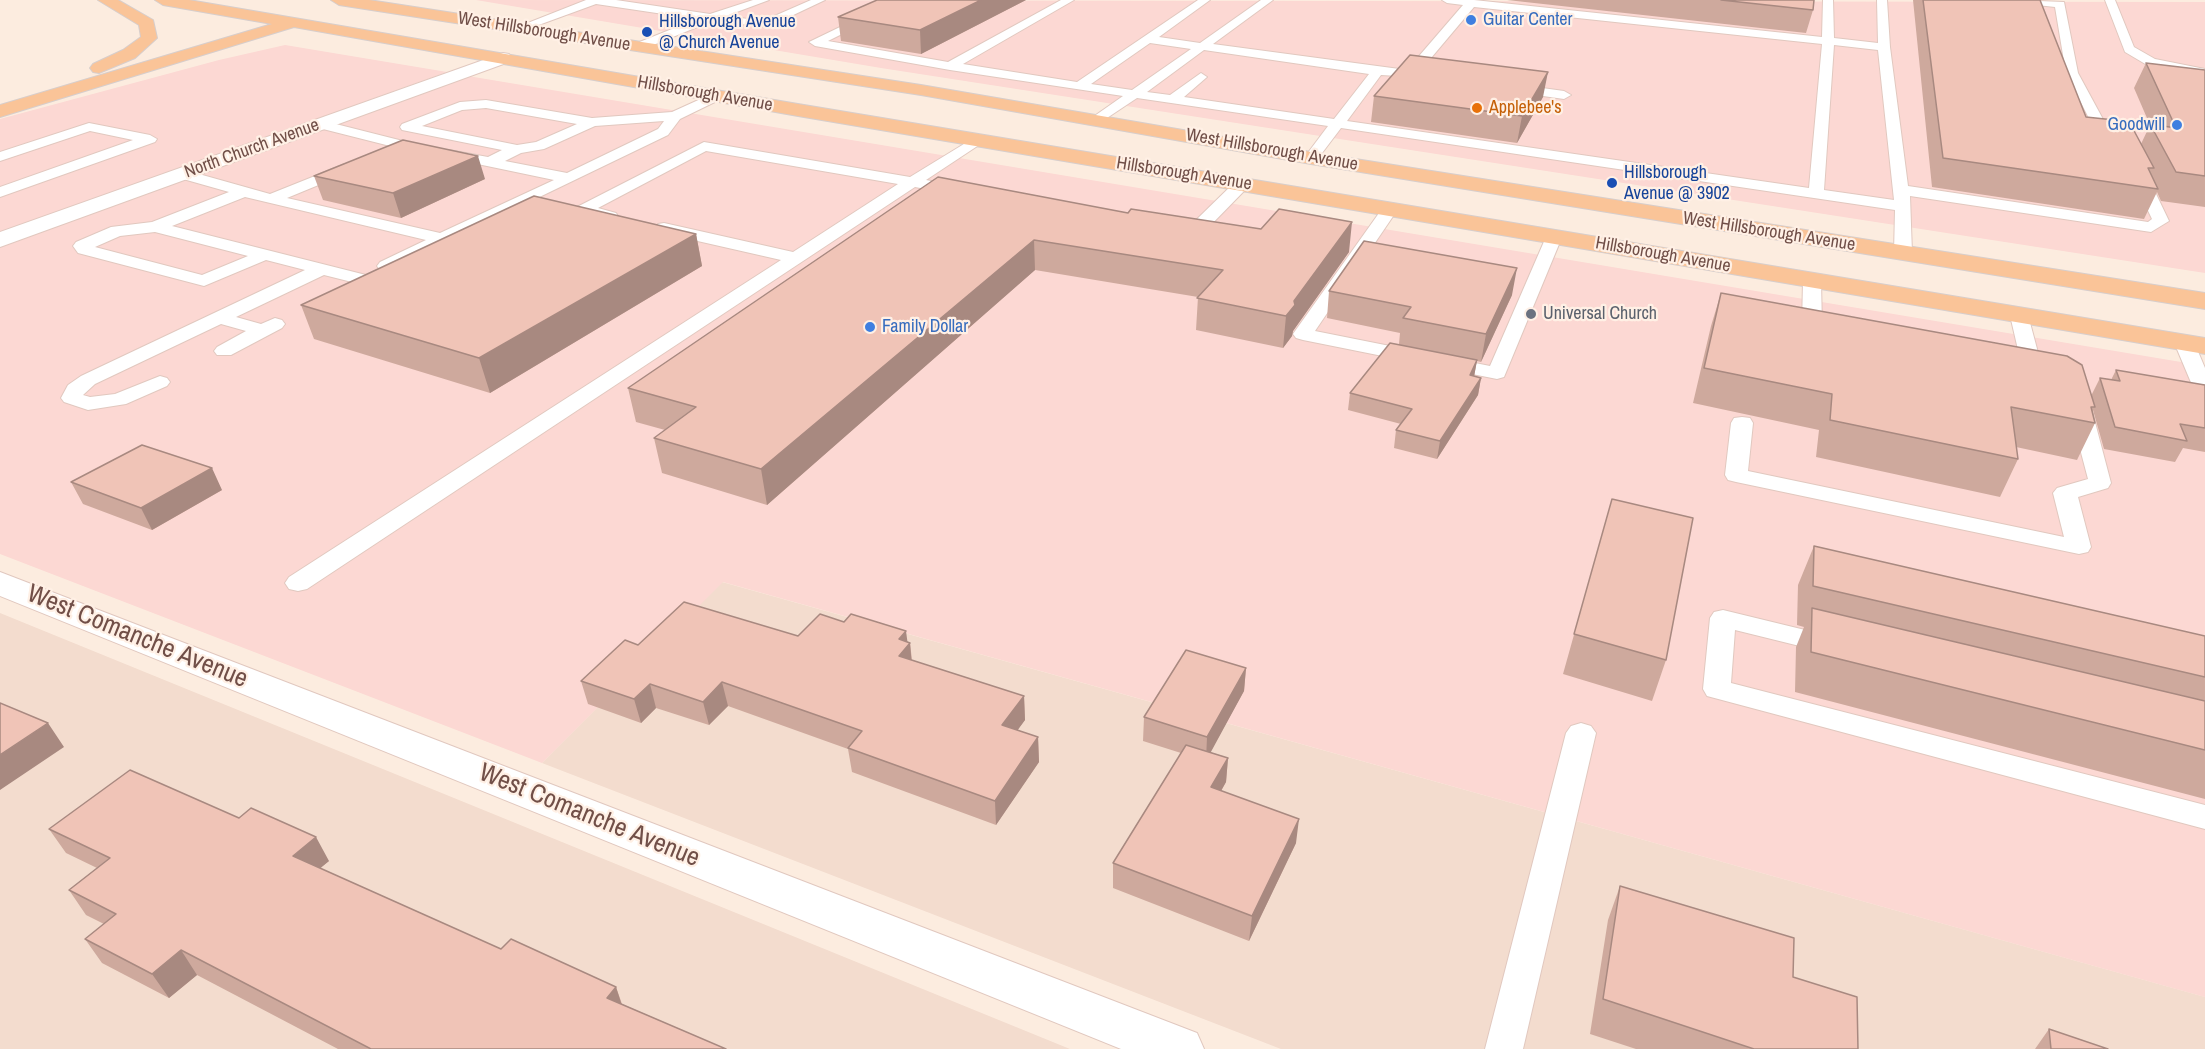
<!DOCTYPE html>
<html>
<head>
<meta charset="utf-8">
<style>
  body { margin:0 }
  canvas { display:block; background:#fcecdf }
</style>
</head>
<body>
<canvas width="2205" height="1049"></canvas>
<script>
const ctx = document.querySelector('canvas').getContext('2d');
ctx.lineJoin = 'round';
function paint(path, color) { ctx.fillStyle = color; ctx.fill(path, 'evenodd'); }
const poly = rows => new Path2D(rows.map(r => 'M' + r).join(''));
function strokePath(path, color, width, dash) { ctx.strokeStyle = color; ctx.lineWidth = width; ctx.lineCap = dash ? 'butt' : 'round'; ctx.setLineDash(dash || []); ctx.stroke(path); }
function drawText(font, color, halo, rows, align = 'center') {
  ctx.font = font + ' "Archivo Narrow",sans-serif'; ctx.lineWidth = 4.5; ctx.setLineDash([]); ctx.textBaseline = 'middle'; ctx.strokeStyle = halo; ctx.fillStyle = color; for (const [text, x, y, turn = 0] of rows) {
    ctx.save(); ctx.translate(x, y); ctx.rotate((+turn || 0) * Math.PI / 180); ctx.textAlign = isNaN(turn) ? turn : align; if (halo) ctx.strokeText(text, 0, 0); ctx.fillText(text, 0, 0); ctx.restore();
  }
}
const residential = poly([
  [722,582,2205,997,2205,1049,1281,1049,542,763],
  [0,613,1070,1049,0,1049]
]);
const commercial = poly([
  [476,0,2205,2,2205,273,881,68],
  [285,45,447,72,0,233,0,119,219,60],
  [468,76,2205,366,2205,997,723,582,542,763,0,554,0,247]
]);
const service = poly([
  [586,0,616,0,710,14,753,0,769,0,726,16,763,21,811,0,825,0,768,27,712,21,641,50,635,46,637,43,697,19,596,4,525,30,521,32,515,28,586,0],
  [896,0,910,0,828,41,948,62,1061,0,1074,0,963,64,1077,82,1198,0,1210,0,1159,37,1200,43,1261,0,1273,0,1213,44,1407,70,1463,5,1447,3,1442,0,1474,0,1822,37,1823,0,1833,0,1834,38,1878,43,1877,0,1887,0,1890,47,1908,186,2148,222,2152,219,2130,173,2138,168,2146,173,2169,221,2151,232,1910,196,1912,253,1909,257,1903,258,1897,257,1894,253,1895,210,1341,128,1316,161,1311,162,1304,158,1328,126,1137,98,1098,124,1091,120,1093,117,1123,96,950,70,815,46,809,42,896,0],
  [1474,7,1822,44,1809,188,1347,121,1381,75,1415,77,1474,7],
  [1150,43,1191,49,1132,90,1091,84,1150,43],
  [1834,45,1878,50,1894,200,1824,190,1834,45],
  [1204,50,1369,74,1334,119,1184,97,1207,77,1201,73,1170,95,1147,92,1204,50],
  [2014,0,2064,2,2078,73,2111,134,2120,142,2118,145,2108,145,2100,140,2066,73,2055,7,2019,3,2014,0],
  [2105,0,2115,0,2134,47,2155,59,2205,69,2205,77,2147,65,2125,52,2105,0],
  [1513,84,1564,91,1571,95,1564,99,1508,91,1506,88,1508,85,1513,84],
  [716,92,723,96,721,99,680,119,668,135,386,271,380,270,377,266,380,262,426,240,245,197,172,226,366,275,369,279,366,283,360,284,324,275,236,317,261,324,275,318,282,320,285,324,282,328,231,355,217,355,214,351,217,347,246,331,221,324,95,384,83,395,90,397,115,394,160,376,167,378,170,382,167,386,126,404,88,410,64,402,61,398,68,385,81,376,305,270,266,260,204,286,78,253,73,246,76,242,111,227,152,222,229,192,176,177,173,174,176,171,181,169,270,194,345,164,353,169,350,172,287,198,440,233,554,180,444,157,442,154,449,150,488,157,502,150,402,130,400,127,402,124,460,102,486,100,592,118,672,112,716,92],
  [486,108,577,124,536,142,517,145,422,126,462,110,486,108],
  [664,121,658,129,567,173,505,161,521,153,544,149,595,126,664,121],
  [155,232,248,256,202,275,95,247,120,236,155,232],
  [320,120,407,142,409,145,402,149,315,127,313,124,315,121,320,120],
  [89,123,150,135,157,139,155,142,0,197,0,187,133,140,90,131,0,161,0,152,89,123],
  [977,136,982,137,984,140,982,143,926,180,963,187,965,190,963,193,957,195,915,187,307,589,298,591,289,589,285,583,289,577,781,260,658,232,656,228,658,224,664,223,793,252,898,184,706,151,598,208,616,213,618,216,616,219,610,221,577,213,575,210,577,207,704,142,910,177,977,136],
  [1242,179,1250,184,1248,187,1204,232,1198,233,1178,230,1170,225,1178,220,1194,222,1236,181,1242,179],
  [1390,204,1398,209,1315,331,1490,366,1546,237,1554,232,1560,233,1562,237,1504,377,1497,379,1303,340,1296,338,1293,334,1384,206,1390,204],
  [1812,275,1818,276,1821,280,1822,328,1819,332,1812,334,1805,332,1802,328,1803,280,1806,276,1812,275],
  [2019,309,2026,311,2028,315,2041,364,2053,374,2050,378,2036,378,2022,367,2010,315,2012,311,2019,309],
  [2184,336,2191,338,2194,342,2205,368,2205,398,2198,396,2195,392,2174,342,2177,338,2184,336],
  [2080,401,2087,403,2091,407,2111,483,2108,488,2078,497,2091,547,2088,552,2079,554,1736,482,1728,480,1725,475,1731,423,1734,418,1742,417,1750,418,1753,423,1748,471,2064,537,2053,493,2057,488,2088,479,2069,407,2073,403,2080,401],
  [1723,610,1842,639,1845,645,1842,651,1832,654,1735,630,1731,683,2205,805,2205,829,1707,696,1703,689,1710,618,1714,612,1723,610],
  [1581,723,1591,726,1596,733,1523,1049,1485,1049,1566,733,1571,726,1581,723]
]);
const minor = poly([
  [0,572,1197,1033,1204,1049,1121,1049,0,596,0,572]
]);
const tertiary = poly([
  [503,53,509,54,512,58,509,62,0,247,0,232,503,53]
]);
const primary = poly([
  [98,0,118,0,153,20,157,38,135,58,99,73,93,72,90,68,93,64,123,50,141,37,139,25,98,0],
  [155,0,189,0,798,104,2205,338,2205,354,798,116,294,27,0,117,0,105,272,24,163,5,155,0],
  [331,0,369,0,921,85,1311,152,2205,293,2205,309,1311,164,921,95,339,5,331,0]
]);
const wall = poly([
  [1026,0,921,54,841,41,838,17],
  [1507,0,1814,0,1813,10,1806,33],
  [1913,0,2040,0,2086,117,2141,144,2150,125,2134,88,2146,63,2205,70,2205,207,2161,201,2157,192,2144,219,1932,187],
  [1374,96,1543,97,1517,143,1371,122],
  [314,176,485,179,401,218,323,200],
  [938,177,1128,213,1349,252,1293,331,1292,336,1283,348,1196,330,1198,297,1035,270,767,505,662,473,654,438,665,430,636,422,628,388],
  [696,234,702,266,490,393,314,339,301,305],
  [1329,291,1512,295,1481,362,1477,361,1474,376,1481,378,1478,395,1437,459,1394,448,1396,430,1401,424,1348,410,1350,393,1399,344,1400,333,1327,318],
  [1721,293,2091,396,2100,378,2111,380,2116,370,2205,385,2205,452,2183,448,2175,462,2104,449,2093,410,2093,412,2095,423,2077,460,2016,447,2018,459,2000,497,1816,457,1819,430,1693,403,1711,326],
  [71,482,222,490,152,530,83,504],
  [1612,499,1666,660,1652,701,1563,674],
  [1814,546,2205,636,2205,799,1795,692,1796,647,1804,627,1797,625,1798,585],
  [798,636,907,642,910,643,912,660,1024,696,1025,720,1017,730,1038,737,1039,762,996,825,852,772,848,749,728,706,709,725,656,708,641,723,588,704,581,681,638,645],
  [1246,668,1244,691,1210,752,1228,758,1226,782,1221,791,1296,843,1249,941,1113,888,1113,863,1181,753,1143,741,1144,717],
  [49,829,329,861,320,868,501,949,616,987,622,1004,726,1049,338,1049,197,975,169,998,102,963,85,939,104,924,86,915,69,890,97,868,66,853],
  [1620,886,1793,977,1858,1049,1636,1049,1590,1034,1608,920],
  [2049,1029,2108,1049,2035,1049]
]);
const shadedWall = poly([
  [981,0,1026,0,921,54,920,30],
  [1548,72,1543,97,1517,143,1522,116],
  [478,156,485,179,401,218,393,193],
  [1352,222,1349,252,1293,331,1292,336,1283,348,1286,316,1294,301],
  [696,234,702,266,490,393,479,358],
  [1034,240,1035,270,767,505,761,469],
  [1517,268,1512,295,1481,362,1486,334],
  [1477,360,1474,377,1470,375],
  [1481,378,1478,395,1437,459,1440,441],
  [212,468,222,490,152,530,141,508],
  [906,631,908,646,910,643,912,667,899,656,899,639],
  [1246,668,1244,691,1206,761,1207,737],
  [722,682,728,706,709,725,703,702],
  [650,684,656,708,641,723,634,699],
  [1024,696,1025,720,1004,749,1002,725],
  [48,723,64,747,0,790,0,755],
  [1038,737,1039,762,996,825,995,801],
  [1228,758,1226,782,1209,812,1211,787],
  [1299,819,1296,843,1249,941,1252,916],
  [316,837,329,861,306,880,293,856],
  [181,950,197,975,169,998,152,974],
  [616,987,624,1012,607,998]
]);
const building = poly([
  [877,0,981,0,920,30,838,17,877,0],
  [1721,0,1814,0,1813,10,1721,0],
  [1923,0,2040,0,2086,117,2124,121,2132,127,2154,168,2148,168,2158,189,1943,158,1923,0],
  [1410,55,1548,72,1522,116,1374,96,1410,55],
  [2146,63,2205,70,2205,176,2176,172,2150,124,2176,128,2146,63],
  [403,140,478,156,393,193,314,176,403,140],
  [938,177,1128,213,1131,209,1261,229,1279,209,1352,222,1294,301,1295,305,1286,316,1197,298,1223,270,1034,240,761,469,654,438,696,407,628,388,938,177],
  [534,196,696,234,479,358,301,305,534,196],
  [1364,241,1517,268,1486,334,1403,318,1411,307,1329,291,1364,241],
  [1721,293,2067,356,2082,365,2095,407,2091,407,2095,423,2011,407,2018,459,1830,420,1832,394,1704,368,1721,293],
  [1390,343,1477,360,1470,375,1481,378,1440,441,1396,430,1412,409,1350,393,1390,343],
  [2116,370,2205,385,2205,428,2180,424,2187,441,2115,427,2100,378,2120,381,2116,370],
  [142,445,212,468,141,508,71,482,142,445],
  [1612,499,1693,518,1666,660,1574,634,1612,499],
  [1814,546,2205,636,2205,677,1813,586,1814,546],
  [684,602,798,636,820,614,844,622,851,614,906,631,899,639,910,643,899,656,1024,696,1002,725,1038,737,995,801,848,748,862,731,722,682,703,702,650,684,634,699,581,681,625,640,638,645,684,602],
  [1812,608,2205,701,2205,750,1811,652,1812,608],
  [1186,650,1246,668,1207,737,1144,717,1186,650],
  [0,703,48,723,0,755,0,703],
  [1186,745,1228,758,1211,787,1299,819,1252,916,1113,863,1186,745],
  [130,770,239,818,251,808,316,837,293,856,501,949,511,939,616,987,607,998,726,1049,371,1049,181,950,152,974,85,939,116,914,69,890,110,858,49,829,130,770],
  [1620,886,1794,938,1793,977,1857,997,1858,1049,1754,1049,1603,999,1620,886],
  [2049,1029,2108,1049,2051,1049,2049,1029]
]);
const markers = [
  [1471,20,6,"#3f7fe0"],
  [647,32,6,"#1a4fb4"],
  [1477,108,6,"#e8710a"],
  [2177,125,6,"#3f7fe0"],
  [1612,183,6,"#1a4fb4"],
  [1531,314,6,"#6b7280"],
  [870,327,6,"#3f7fe0"]
];
const farShopnames = [
  ["Guitar Center",1483,20],
  ["Goodwill",2165,125,"right"],
  ["Family Dollar",882,327]
];
const farTransitnames = [
  ["Hillsborough Avenue",659,22],
  ["@ Church Avenue",659,43],
  ["Hillsborough",1624,173],
  ["Avenue @ 3902",1624,194]
];
const farStreetnames = [
  ["West Hillsborough Avenue",544,32,9],
  ["Hillsborough Avenue",705,94,10],
  ["North Church Avenue",252,149,-20],
  ["West Hillsborough Avenue",1272,150,10],
  ["Hillsborough Avenue",1184,174,9],
  ["West Hillsborough Avenue",1769,232,9],
  ["Hillsborough Avenue",1663,255,10]
];
const farFoodnames = [
  ["Applebee's",1489,108]
];
const farWorshipnames = [
  ["Universal Church",1543,314]
];
const nearStreetnames = [
  ["West Comanche Avenue",137,637,22],
  ["West Comanche Avenue",589,816,22]
];
paint(residential, '#f3dcce');
paint(commercial, '#fcd8d3');
strokePath(service, '#e1c8bf', 2);
strokePath(minor, '#e1c8bf', 2);
strokePath(tertiary, '#e1c8bf', 2);
strokePath(primary, '#d7cecc', 2);
paint(service, '#fff');
paint(minor, '#fff');
paint(tertiary, '#fff');
paint(primary, '#fac498');
paint(wall, '#cea99d');
paint(shadedWall, '#a88980');
paint(building, '#f0c4b7');
strokePath(building, '#a88980', 1.5);
for (const [x, y, r, color] of markers) { const dot = new Path2D(); dot.arc(x, y, r, 0, 2 * Math.PI); ctx.fillStyle = color; ctx.fill(dot); strokePath(dot, '#fff0e5', 2); }
drawText('18px', '#366cbe', '#fff0e5', farShopnames, 'left');
drawText('18px', '#164399', '#fff0e5', farTransitnames, 'left');
drawText('18px', '#714f48', '#fff0e5', farStreetnames);
drawText('18px', '#c56008', '#fff0e5', farFoodnames, 'left');
drawText('18px', '#5b616d', '#fff0e5', farWorshipnames, 'left');
drawText('26px', '#714f48', '#fff0e5', nearStreetnames);
</script>
</body>
</html>
